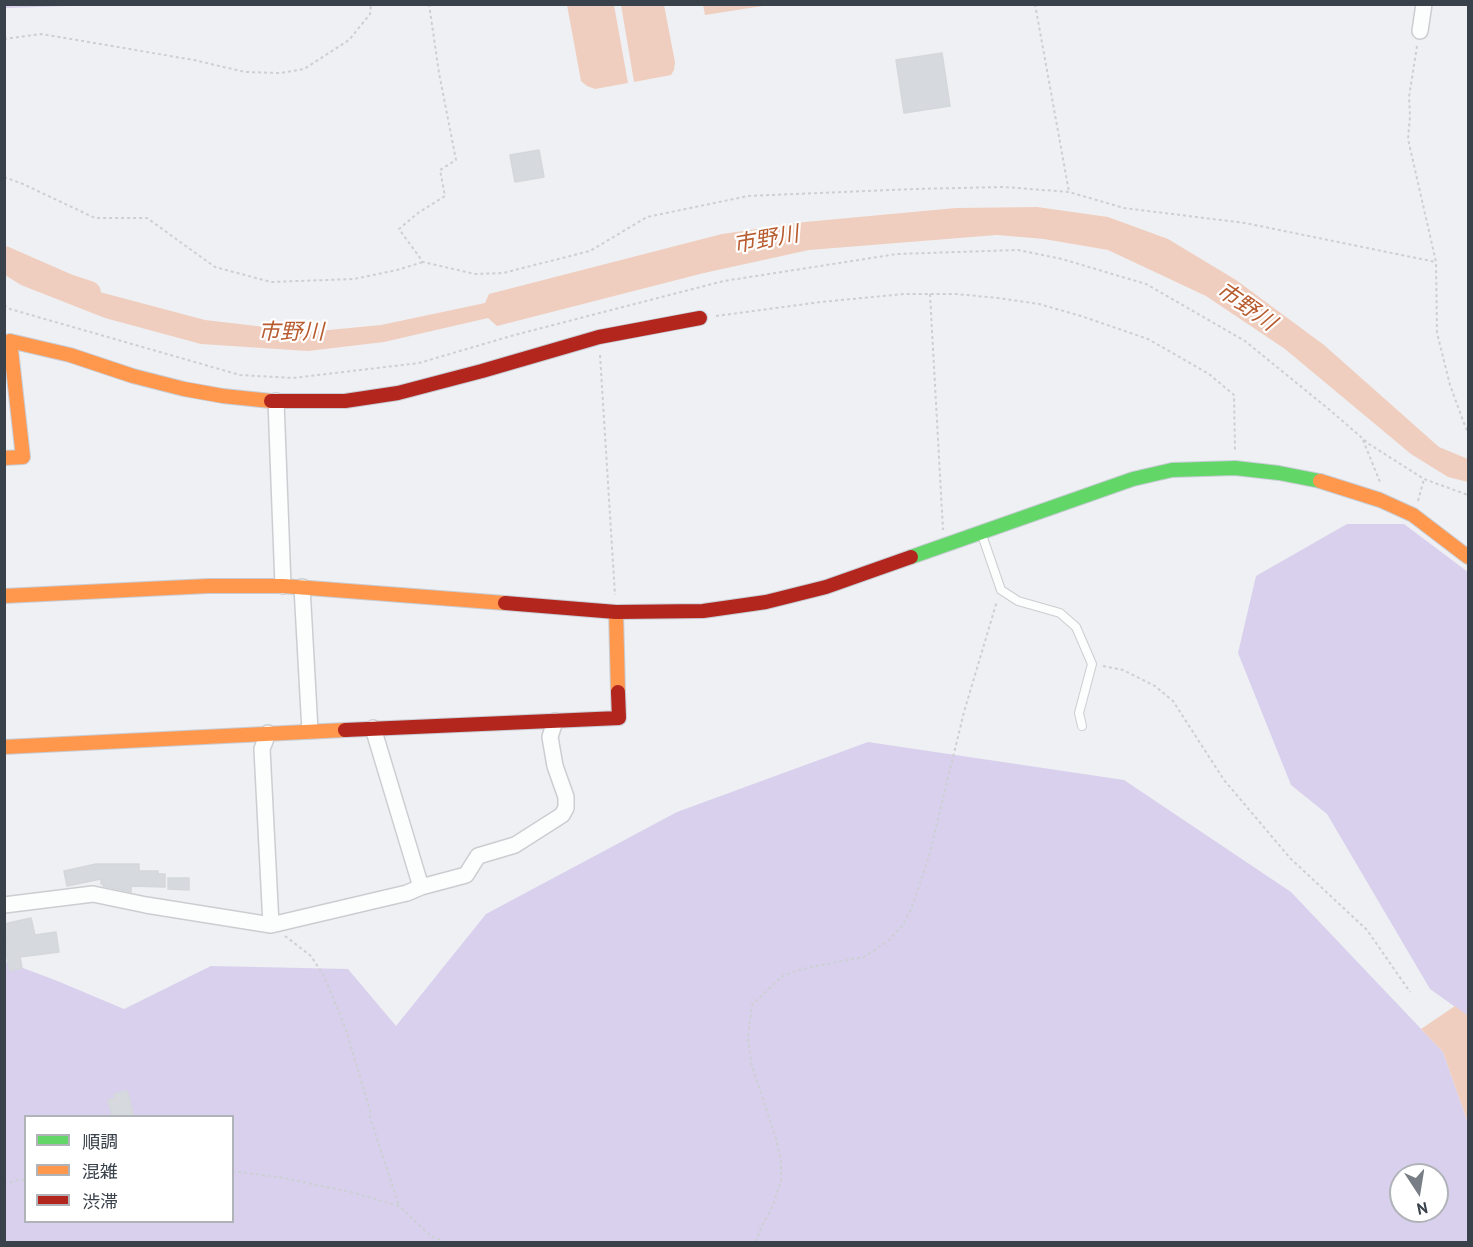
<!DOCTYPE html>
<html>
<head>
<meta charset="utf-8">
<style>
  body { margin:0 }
  #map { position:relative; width:1473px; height:1247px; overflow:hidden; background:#eef0f3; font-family:"PT Sans","Noto Sans JP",sans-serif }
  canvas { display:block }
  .frame { position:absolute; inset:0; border:6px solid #39414a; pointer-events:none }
  .legend { position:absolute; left:24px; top:1115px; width:210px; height:108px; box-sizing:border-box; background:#fff; border:2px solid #b0b3b7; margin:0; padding:8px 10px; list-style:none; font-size:18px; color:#39414a }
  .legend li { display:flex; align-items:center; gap:12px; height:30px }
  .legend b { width:30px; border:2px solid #b0b3b7 }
  .north { position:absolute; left:1389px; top:1163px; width:60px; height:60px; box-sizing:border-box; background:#fff; border:2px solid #b0b3b7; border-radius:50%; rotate:168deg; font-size:16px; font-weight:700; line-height:24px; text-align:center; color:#39414a }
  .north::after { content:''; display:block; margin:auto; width:21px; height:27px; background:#787e85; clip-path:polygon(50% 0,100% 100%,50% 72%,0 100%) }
</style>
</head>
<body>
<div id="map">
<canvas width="1473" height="1247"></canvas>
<div class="frame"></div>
<ul class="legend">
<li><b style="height:8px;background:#63d668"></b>順調</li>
<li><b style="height:8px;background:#ff974d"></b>混雑</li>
<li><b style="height:8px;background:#b3261e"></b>渋滞</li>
</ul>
<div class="north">N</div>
</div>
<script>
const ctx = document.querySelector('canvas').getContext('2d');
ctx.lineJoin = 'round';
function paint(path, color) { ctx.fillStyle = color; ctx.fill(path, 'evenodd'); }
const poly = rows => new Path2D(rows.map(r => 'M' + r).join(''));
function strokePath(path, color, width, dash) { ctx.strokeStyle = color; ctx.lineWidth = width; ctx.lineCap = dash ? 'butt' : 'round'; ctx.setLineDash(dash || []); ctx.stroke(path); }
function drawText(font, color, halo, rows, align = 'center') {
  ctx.font = font + ' "PT Sans","Noto Sans JP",sans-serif'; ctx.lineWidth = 4.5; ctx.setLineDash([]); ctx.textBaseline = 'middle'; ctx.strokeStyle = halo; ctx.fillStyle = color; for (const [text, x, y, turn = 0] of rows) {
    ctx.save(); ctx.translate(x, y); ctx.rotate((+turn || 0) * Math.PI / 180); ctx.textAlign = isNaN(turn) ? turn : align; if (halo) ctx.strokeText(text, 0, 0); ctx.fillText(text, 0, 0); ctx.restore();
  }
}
const green = poly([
  [4,5,5,4,70,5,68,6,5,8],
  [1347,524,1404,524,1468,572,1468,1016,1430,989,1327,814,1291,785,1238,653,1256,576],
  [868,742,1124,780,1291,892,1443,1052,1468,1123,1468,1242,5,1242,4,961,55,980,124,1009,211,966,348,969,396,1026,486,914,677,812],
  [26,1116,232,1116,232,1222,26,1222],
  [1401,1175,1437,1175,1437,1211,1401,1211]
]);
const water = poly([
  [567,5,614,5,628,83,595,89,587,86,581,81],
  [621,5,664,5,675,62,674,70,671,75,634,82],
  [703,5,703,4,769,5,705,15],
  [1037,207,1108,217,1168,239,1236,280,1324,345,1439,447,1468,459,1468,482,1448,477,1411,454,1285,349,1206,296,1108,250,1044,239,997,235,809,250,704,273,497,326,488,318,384,342,308,351,201,344,105,318,21,285,5,275,5,257,32,274,205,320,308,332,381,325,485,303,489,294,722,234,805,222,956,208],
  [1455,1006,1468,1016,1468,1123,1443,1052,1421,1029]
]);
const river = poly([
  [4,258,68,286,89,293]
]);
const building = poly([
  [942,53,950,106,904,113,896,60,942,53],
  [539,150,544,177,515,182,510,155,539,150],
  [96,864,139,864,139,871,158,871,158,874,165,874,165,887,131,886,131,892,103,886,103,884,101,884,101,879,67,886,64,871,96,864],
  [168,878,189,878,189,890,168,889,168,878],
  [31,918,35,935,56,932,59,952,20,957,22,968,10,971,6,954,5,941,7,941,4,924,31,918],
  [127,1091,134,1116,112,1116,108,1100,115,1098,114,1094,127,1091]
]);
const path = poly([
  [429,4,439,73,456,160,440,170,445,196,418,213,399,229,423,262,475,274,503,273,590,251,647,217,748,196,914,189,1004,187,1069,192,1124,208,1245,223,1436,262],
  [1035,4,1069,192],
  [4,39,41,34,194,60,245,72,280,73,304,69,349,40,370,14,371,4],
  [1417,46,1409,97,1410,116,1408,139,1436,262,1437,333,1450,385,1465,426,1468,433],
  [4,177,23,184,95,218,147,218,215,267,271,282,354,279,397,270,423,262],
  [930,294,943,530],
  [4,305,10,309,240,375,293,378,419,363,511,336,724,281,897,254,1018,250,1062,259,1146,284,1245,341,1331,411,1369,444,1424,479,1468,495],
  [716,316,821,302,904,294,956,294,998,298,1039,304,1081,316,1148,339,1209,374,1234,395,1235,450],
  [600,355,615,595],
  [1363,440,1380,482],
  [1418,501,1424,479],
  [1103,666,1123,670,1155,686,1173,701,1224,780,1290,858,1367,930,1410,992],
  [285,936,311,956,324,976,345,1027,370,1110,370,1117,399,1206],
  [232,1171,278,1177,351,1192,399,1206,431,1236,445,1242],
  [4,1184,17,1180,26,1180],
  [756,1242,760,1230,773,1205,781,1181,781,1161,776,1139,751,1063,748,1037,752,1005,781,977,799,970,816,966,864,957,887,942,903,925,912,907,929,856,964,712,997,601]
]);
const lane = poly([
  [982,535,1001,590,1018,601,1060,613,1076,627,1092,664,1079,713,1082,726]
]);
const street = poly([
  [1420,31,1424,4],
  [276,401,283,586],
  [302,587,310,731],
  [268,733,262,749,271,925],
  [421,887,466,875,478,856,515,845,562,815,566,808,566,797,555,766,550,737,555,721],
  [4,905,93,894,146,905,271,925,407,893,421,887,373,728]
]);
const fast = poly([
  [911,557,1133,479,1172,470,1235,468,1279,473,1320,481]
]);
const slow = poly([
  [4,458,23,457,10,341,70,355,133,376,184,389,223,396,271,401],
  [1320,481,1380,500,1413,515,1468,557],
  [4,596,208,586,283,586,505,603],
  [616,612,618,692],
  [4,747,345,730]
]);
const jam = poly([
  [271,401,345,401,398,393,482,371,599,337,700,318],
  [505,603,616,612,703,611,766,602,826,587,911,557],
  [345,730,619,718,618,692]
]);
const waterNames = [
  ["市野川",766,240,-10],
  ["市野川",1246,307,35],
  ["市野川",291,333]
];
paint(green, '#d9d0ee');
paint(water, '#f0cebf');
strokePath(river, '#f0cebf', 24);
paint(building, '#d6d9dd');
strokePath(building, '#d4d7db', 1.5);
strokePath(lane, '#cbced1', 10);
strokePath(street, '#cbced1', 18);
strokePath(fast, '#c8cdd5', 16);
strokePath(slow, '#c8cdd5', 16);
strokePath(jam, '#c8cdd5', 16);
strokePath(path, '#ccd0d3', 2, [3, 3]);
strokePath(lane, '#fcfdfd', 8);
strokePath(street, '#fcfdfd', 15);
strokePath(fast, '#63d668', 14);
strokePath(slow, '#ff974d', 14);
strokePath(jam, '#b3261e', 14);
drawText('italic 22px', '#b85c30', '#fff', waterNames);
</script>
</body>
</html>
